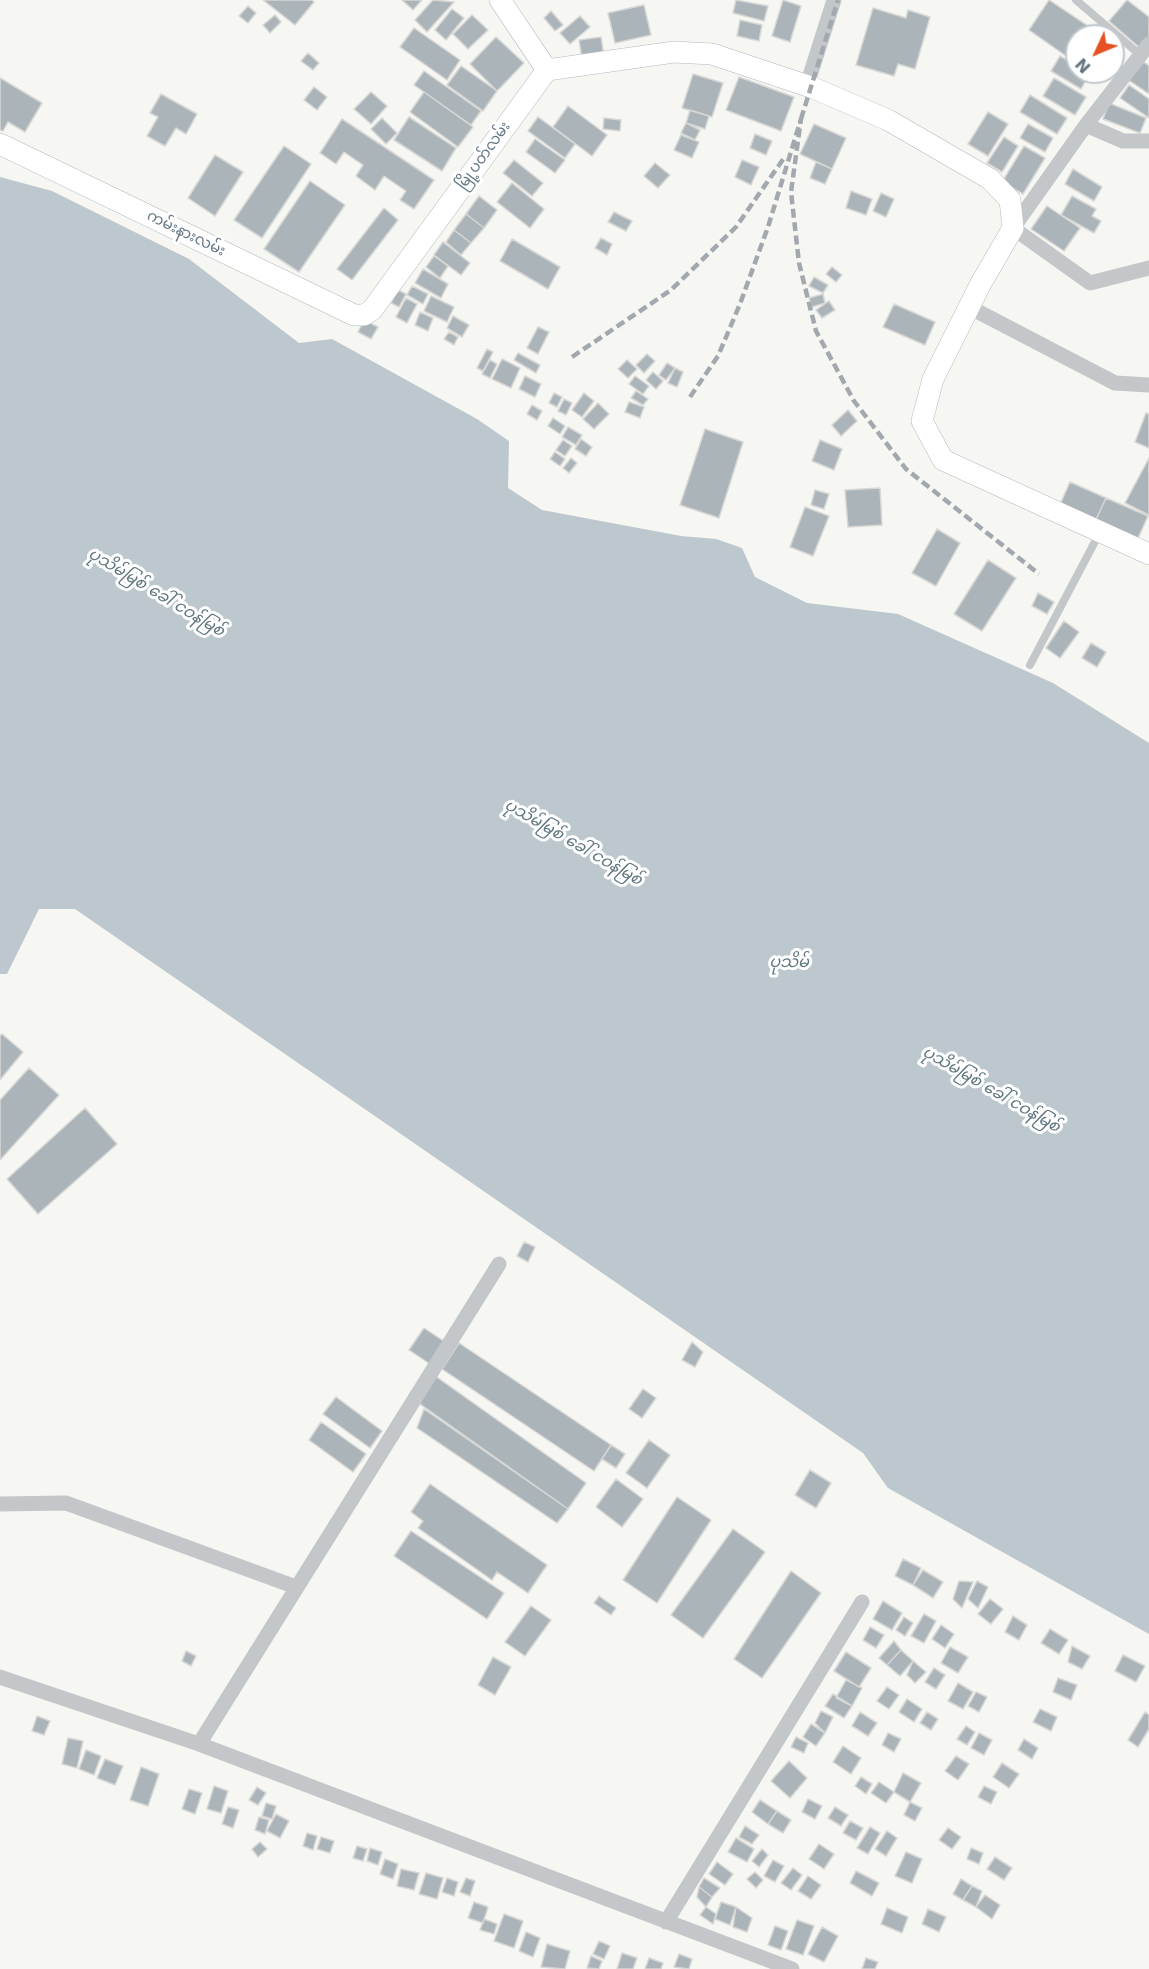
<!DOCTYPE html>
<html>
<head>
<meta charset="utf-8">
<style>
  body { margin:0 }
  #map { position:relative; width:1149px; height:1969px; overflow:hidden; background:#f6f6f2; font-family:"DejaVu Sans",sans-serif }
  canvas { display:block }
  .north { position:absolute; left:1065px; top:24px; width:60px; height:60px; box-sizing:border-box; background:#fff; border:2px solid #c1c8ce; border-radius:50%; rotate:226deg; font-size:16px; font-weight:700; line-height:24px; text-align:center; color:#647684 }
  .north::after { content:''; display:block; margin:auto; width:21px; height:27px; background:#e65023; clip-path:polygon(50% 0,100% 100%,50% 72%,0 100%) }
</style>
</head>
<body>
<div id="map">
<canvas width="1149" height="1969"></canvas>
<div class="north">N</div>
</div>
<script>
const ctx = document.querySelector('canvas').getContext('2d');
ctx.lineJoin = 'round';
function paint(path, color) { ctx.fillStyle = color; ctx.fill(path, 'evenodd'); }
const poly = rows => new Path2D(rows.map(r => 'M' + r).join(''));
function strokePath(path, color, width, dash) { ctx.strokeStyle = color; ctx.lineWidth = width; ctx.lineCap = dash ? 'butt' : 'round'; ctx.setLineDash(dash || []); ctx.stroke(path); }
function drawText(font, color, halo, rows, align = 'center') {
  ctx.font = font + ' "DejaVu Sans","Noto Sans Myanmar",sans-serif'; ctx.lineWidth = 6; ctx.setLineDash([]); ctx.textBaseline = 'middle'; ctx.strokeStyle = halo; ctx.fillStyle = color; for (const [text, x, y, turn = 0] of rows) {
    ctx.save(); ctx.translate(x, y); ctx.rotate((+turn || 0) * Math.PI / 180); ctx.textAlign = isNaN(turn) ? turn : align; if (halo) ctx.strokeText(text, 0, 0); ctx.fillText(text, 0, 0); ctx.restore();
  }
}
const water = poly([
  [0,177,52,191,189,259,299,343,332,339,477,419,509,441,508,488,542,510,681,536,716,539,742,548,755,577,807,603,898,614,1053,683,1149,743,1149,1634,888,1488,863,1453,75,909,39,909,7,974,0,974]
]);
const building = poly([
  [263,0,312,0,314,2,295,25,263,0],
  [402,0,422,0,413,10,402,0],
  [433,0,454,2,427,32,415,20,433,0],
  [736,0,768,6,764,21,733,13,736,0],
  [783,0,801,6,790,42,772,36,783,0],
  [1049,0,1091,28,1085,36,1077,36,1077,47,1069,58,1029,30,1049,0],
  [1127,0,1149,17,1149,37,1140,48,1109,21,1127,0],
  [644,5,651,35,615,43,608,13,644,5],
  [248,6,256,13,248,23,239,16,248,6],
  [873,8,906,18,908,10,930,17,915,69,898,64,894,76,856,65,873,8],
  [452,9,464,18,446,40,435,30,452,9],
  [551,11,563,25,555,31,544,18,551,11],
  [275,15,281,22,270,33,263,25,275,15],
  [472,15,488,30,468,49,453,34,472,15],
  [580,16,590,27,570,44,560,33,580,16],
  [740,20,762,25,759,41,737,36,740,20],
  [414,28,460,60,447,80,400,47,414,28],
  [496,37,524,63,497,91,470,64,496,37],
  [601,37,604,56,582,59,579,40,601,37],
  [308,53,319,63,313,70,301,61,308,53],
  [1060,56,1077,66,1077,72,1090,73,1081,89,1051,71,1060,56],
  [1140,59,1149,66,1149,94,1127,79,1140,59],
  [461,66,497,91,483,111,447,85,461,66],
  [424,71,481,111,471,125,414,85,424,71],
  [693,74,723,83,712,117,682,108,693,74],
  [739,77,794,97,781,131,726,110,739,77],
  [0,78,42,103,25,132,8,122,3,131,0,130,0,78],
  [1054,78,1086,97,1075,115,1043,96,1054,78],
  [1129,85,1149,99,1149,118,1120,98,1129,85],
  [314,87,327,97,317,110,304,100,314,87],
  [371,92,387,106,371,124,354,109,371,92],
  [424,92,473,127,458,147,410,112,424,92],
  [161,94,197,114,186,134,176,128,165,146,147,136,158,117,150,113,161,94],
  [1030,95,1067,118,1057,134,1020,112,1030,95],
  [1109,103,1146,118,1140,133,1103,119,1109,103],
  [568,106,607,135,592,156,553,127,568,106],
  [690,110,709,116,705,129,686,123,690,110],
  [988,112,1008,124,988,156,968,144,988,112],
  [409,117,456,148,442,171,394,140,409,117],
  [538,117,575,144,565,158,528,131,538,117],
  [382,118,397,133,386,144,371,129,382,118],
  [604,118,621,120,620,131,603,129,604,118],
  [342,119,434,180,414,209,400,200,406,191,384,176,375,190,356,176,363,165,344,152,336,164,320,153,342,119],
  [686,123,700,130,695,140,681,133,686,123],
  [814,124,846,138,832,169,800,154,814,124],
  [1028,124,1053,138,1045,152,1020,138,1028,124],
  [755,134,772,141,766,155,750,148,755,134],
  [681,135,699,142,692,158,674,150,681,135],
  [1004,137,1018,146,1002,172,987,163,1004,137],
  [535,139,565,160,555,173,526,152,535,139],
  [284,146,311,164,262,238,234,220,284,146],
  [1024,146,1045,158,1023,194,1002,182,1024,146],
  [215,155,243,172,215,216,188,198,215,155],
  [514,160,543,183,532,196,503,173,514,160],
  [742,160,759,167,751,185,735,177,742,160],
  [816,162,832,169,825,184,810,178,816,162],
  [655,163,670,175,658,188,644,176,655,163],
  [1073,169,1102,187,1094,201,1065,184,1073,169],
  [310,181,345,205,299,272,264,249,310,181],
  [512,183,544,209,530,228,497,202,512,183],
  [851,191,872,199,866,215,846,208,851,191],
  [881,193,894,199,886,217,873,211,881,193],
  [479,196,497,210,484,228,466,214,479,196],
  [1072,196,1096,209,1092,216,1101,221,1094,233,1061,215,1072,196],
  [1047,206,1080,228,1064,251,1031,229,1047,206],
  [384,208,398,220,352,280,337,269,384,208],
  [614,212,632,221,626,231,608,222,614,212],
  [466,214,484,228,471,243,454,230,466,214],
  [454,230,471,243,461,255,446,242,454,230],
  [601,238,612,244,607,255,595,248,601,238],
  [512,239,560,267,548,289,500,261,512,239],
  [443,242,470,263,461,275,434,255,443,242],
  [434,256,448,266,440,278,426,267,434,256],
  [832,267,842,275,836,282,826,274,832,267],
  [423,269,448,284,441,298,415,283,423,269],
  [814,277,828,285,823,293,809,286,814,277],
  [412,286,428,294,423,304,407,295,412,286],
  [398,290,406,294,399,307,391,303,398,290],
  [823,294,825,303,812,307,809,298,823,294],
  [431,296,454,307,447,322,424,311,431,296],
  [406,298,417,304,407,323,396,317,406,298],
  [829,301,835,310,822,318,816,310,829,301],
  [894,304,935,322,925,345,883,327,894,304],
  [420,312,433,318,428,331,415,325,420,312],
  [453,316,469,325,462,337,447,328,453,316],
  [364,320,378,327,371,339,358,332,364,320],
  [538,327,549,332,538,354,527,348,538,327],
  [449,332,458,337,454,345,444,339,449,332],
  [487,349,493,352,483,371,477,368,487,349],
  [518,353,540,365,536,373,514,360,518,353],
  [647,354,655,361,644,373,636,365,647,354],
  [502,359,520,368,511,388,492,379,502,359],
  [490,360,497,364,490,378,482,374,490,360],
  [627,360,637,369,628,378,618,369,627,360],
  [667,363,675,368,666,380,659,375,667,363],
  [675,368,683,372,677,387,668,383,675,368],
  [653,372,663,381,656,389,646,380,653,372],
  [525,376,541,384,535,397,519,389,525,376],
  [635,376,649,386,643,394,629,384,635,376],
  [636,391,648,399,643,405,631,398,636,391],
  [554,393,562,397,557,407,549,403,554,393],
  [584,393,594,401,582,417,572,410,584,393],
  [564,399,572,403,566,415,558,411,564,399],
  [629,402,644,407,640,418,625,412,629,402],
  [598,403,609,414,594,429,583,419,598,403],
  [532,405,542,411,537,420,527,414,532,405],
  [848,410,857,421,841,436,832,425,848,410],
  [1146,413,1149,414,1149,448,1135,442,1146,413],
  [553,418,565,426,560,434,548,426,553,418],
  [568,427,582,435,576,445,562,437,568,427],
  [705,429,743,442,719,518,680,505,705,429],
  [581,439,592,447,586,456,575,449,581,439],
  [563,440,572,446,565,456,556,450,563,440],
  [820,440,842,449,834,470,812,461,820,440],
  [555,452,565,459,560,466,550,459,555,452],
  [571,458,577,463,569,473,563,468,571,458],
  [1149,458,1149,515,1125,503,1149,458],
  [1070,482,1106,498,1093,526,1057,511,1070,482],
  [880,488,882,525,848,527,845,490,880,488],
  [815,490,829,494,824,509,811,505,815,490],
  [1106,498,1148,516,1135,545,1093,526,1106,498],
  [805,507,829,516,813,556,790,547,805,507],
  [937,529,960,543,936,586,912,573,937,529],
  [988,560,1016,578,982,631,954,614,988,560],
  [1038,593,1054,602,1047,614,1032,606,1038,593],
  [1064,621,1079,632,1060,658,1046,648,1064,621],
  [1091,643,1106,652,1097,667,1082,658,1091,643],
  [2,1034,23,1052,0,1080,0,1036,2,1034],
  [29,1068,59,1095,0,1160,0,1100,29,1068],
  [85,1108,117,1144,38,1214,7,1179,85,1108],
  [524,1242,535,1247,528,1262,517,1256,524,1242],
  [424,1328,448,1344,433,1366,409,1350,424,1328],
  [692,1342,703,1352,695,1367,682,1360,692,1342],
  [459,1343,611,1445,594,1471,442,1369,459,1343],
  [431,1373,586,1483,568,1509,420,1404,431,1373],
  [643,1389,656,1398,642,1418,629,1409,643,1389],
  [336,1397,382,1431,370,1448,323,1414,336,1397],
  [424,1409,568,1509,557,1523,417,1428,424,1409],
  [321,1422,366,1454,353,1472,309,1440,321,1422],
  [649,1440,670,1455,647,1488,626,1473,649,1440],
  [611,1445,625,1454,616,1468,602,1459,611,1445],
  [810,1470,831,1483,816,1508,795,1495,810,1470],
  [616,1479,643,1499,622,1527,596,1507,616,1479],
  [430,1484,547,1565,528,1593,497,1572,492,1580,418,1528,423,1521,411,1512,430,1484],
  [677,1497,711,1520,657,1603,623,1580,677,1497],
  [733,1529,765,1552,703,1638,671,1615,733,1529],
  [411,1531,504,1593,487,1619,394,1556,411,1531],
  [903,1559,921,1568,913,1585,895,1576,903,1559],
  [923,1570,943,1582,933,1598,913,1585,923,1570],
  [791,1571,821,1593,762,1678,734,1659,791,1571],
  [959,1581,973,1582,962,1608,953,1599,959,1581],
  [977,1581,988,1587,978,1608,968,1599,977,1581],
  [599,1596,616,1608,611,1615,594,1603,599,1596],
  [990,1599,1003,1609,991,1624,978,1614,990,1599],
  [883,1601,902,1613,892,1630,873,1619,883,1601],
  [531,1606,551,1620,525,1656,505,1642,531,1606],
  [924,1614,936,1621,924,1643,911,1636,924,1614],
  [1013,1616,1027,1625,1019,1640,1005,1632,1013,1616],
  [904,1617,913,1623,905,1636,896,1630,904,1617],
  [941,1625,954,1634,945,1648,932,1639,941,1625],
  [870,1627,884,1635,876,1648,863,1640,870,1627],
  [1050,1629,1068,1640,1059,1654,1041,1643,1050,1629],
  [894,1641,901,1650,887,1665,879,1658,894,1641],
  [1072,1646,1090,1656,1082,1669,1068,1662,1072,1646],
  [950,1647,968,1657,958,1673,941,1663,950,1647],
  [901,1650,913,1661,900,1676,887,1665,901,1650],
  [186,1651,196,1656,191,1666,182,1661,186,1651],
  [846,1652,871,1668,859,1687,834,1671,846,1652],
  [1123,1655,1145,1666,1136,1682,1115,1671,1123,1655],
  [493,1657,511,1667,495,1695,478,1685,493,1657],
  [913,1661,926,1672,915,1683,907,1675,913,1661],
  [934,1668,945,1675,936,1689,925,1682,934,1668],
  [1058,1678,1077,1685,1071,1700,1053,1692,1058,1678],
  [846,1680,862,1688,852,1706,836,1698,846,1680],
  [958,1683,973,1692,963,1709,948,1701,958,1683],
  [887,1687,899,1695,889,1709,877,1701,887,1687],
  [976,1692,987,1697,979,1712,968,1706,976,1692],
  [833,1694,852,1706,844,1718,825,1706,833,1694],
  [907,1699,922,1709,914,1722,899,1712,907,1699],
  [1040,1709,1057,1717,1051,1731,1033,1722,1040,1709],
  [821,1711,833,1717,825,1733,815,1723,821,1711],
  [860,1712,877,1723,868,1736,852,1726,860,1712],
  [927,1712,938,1719,931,1730,920,1723,927,1712],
  [1145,1712,1149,1715,1149,1729,1138,1747,1128,1740,1145,1712],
  [37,1716,50,1721,44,1735,32,1731,37,1716],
  [811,1724,825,1733,816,1746,803,1737,811,1724],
  [966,1726,975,1732,967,1745,957,1739,966,1726],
  [888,1733,901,1739,894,1752,882,1745,888,1733],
  [979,1733,992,1740,984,1755,971,1748,979,1733],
  [796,1737,808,1743,804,1753,791,1747,796,1737],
  [68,1738,83,1741,77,1768,62,1764,68,1738],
  [1024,1739,1038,1748,1032,1759,1018,1750,1024,1739],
  [843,1746,861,1758,851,1774,833,1762,843,1746],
  [86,1750,101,1756,94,1775,79,1769,86,1750],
  [956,1756,969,1764,958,1780,945,1771,956,1756],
  [105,1759,123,1766,115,1785,97,1778,105,1759],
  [789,1761,807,1778,790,1798,771,1781,789,1761],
  [1002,1763,1019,1774,1009,1788,993,1777,1002,1763],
  [141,1767,159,1774,148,1806,130,1800,141,1767],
  [903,1773,921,1783,910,1802,894,1792,903,1773],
  [861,1777,872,1784,866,1794,855,1786,861,1777],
  [879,1782,894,1792,886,1803,871,1793,879,1782],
  [214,1786,228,1791,221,1813,207,1809,214,1786],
  [984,1786,997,1792,991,1804,978,1797,984,1786],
  [257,1787,266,1793,258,1805,249,1800,257,1787],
  [189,1789,202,1793,195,1814,182,1809,189,1789],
  [808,1799,822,1806,815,1819,802,1812,808,1799],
  [760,1800,777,1811,768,1824,752,1812,760,1800],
  [910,1802,922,1808,915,1821,904,1815,910,1802],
  [266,1803,276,1806,272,1819,262,1816,266,1803],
  [228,1807,239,1810,233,1828,222,1824,228,1807],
  [835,1807,848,1815,841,1826,828,1818,835,1807],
  [777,1811,791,1820,783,1833,768,1824,777,1811],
  [276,1814,289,1821,280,1838,267,1831,276,1814],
  [259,1817,269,1820,265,1834,255,1830,259,1817],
  [850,1821,863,1828,856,1840,843,1833,850,1821],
  [745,1826,759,1835,752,1844,739,1837,745,1826],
  [870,1827,880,1833,868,1854,857,1848,870,1827],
  [948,1828,961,1837,952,1849,939,1840,948,1828],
  [887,1831,897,1838,886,1856,875,1849,887,1831],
  [307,1833,317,1836,313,1850,303,1846,307,1833],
  [321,1837,334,1841,330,1853,317,1849,321,1837],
  [736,1838,754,1849,747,1862,728,1852,736,1838],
  [260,1842,267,1849,258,1857,252,1849,260,1842],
  [819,1844,834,1854,824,1869,809,1859,819,1844],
  [357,1846,367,1849,363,1861,353,1858,357,1846],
  [370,1848,382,1852,378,1865,367,1861,370,1848],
  [971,1848,983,1853,979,1864,967,1859,971,1848],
  [762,1849,768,1855,759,1867,752,1861,762,1849],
  [906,1852,922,1859,912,1883,895,1876,906,1852],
  [995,1857,1012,1868,1004,1880,987,1869,995,1857],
  [385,1859,398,1864,393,1879,380,1874,385,1859],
  [773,1860,784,1866,775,1882,764,1876,773,1860],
  [717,1862,733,1874,725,1885,709,1874,717,1862],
  [793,1868,802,1875,791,1890,781,1883,793,1868],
  [401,1869,419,1873,414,1890,397,1886,401,1869],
  [856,1871,879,1883,872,1896,850,1883,856,1871],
  [755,1872,763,1880,756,1888,747,1879,755,1872],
  [426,1873,443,1878,437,1899,419,1894,426,1873],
  [808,1876,821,1885,811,1899,798,1891,808,1876],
  [447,1878,458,1882,454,1896,442,1892,447,1878],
  [466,1878,475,1881,470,1896,460,1892,466,1878],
  [704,1878,720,1888,712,1897,699,1887,704,1878],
  [961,1879,972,1886,963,1900,953,1894,961,1879],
  [972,1886,982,1891,976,1907,963,1900,972,1886],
  [699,1887,712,1897,706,1907,697,1897,699,1887],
  [985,1895,1000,1905,992,1919,976,1907,985,1895],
  [474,1902,488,1907,483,1923,468,1918,474,1902],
  [721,1902,736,1907,730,1925,715,1919,721,1902],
  [706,1907,716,1914,713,1924,700,1915,706,1907],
  [736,1907,752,1918,747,1932,733,1927,736,1907],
  [887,1908,908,1917,902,1933,881,1924,887,1908],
  [928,1909,946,1917,939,1932,922,1924,928,1909],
  [504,1914,523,1921,514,1948,494,1941,504,1914],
  [484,1919,497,1924,494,1934,480,1930,484,1919],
  [797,1920,814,1926,803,1955,786,1949,797,1920],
  [775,1926,788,1931,781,1950,768,1945,775,1926],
  [822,1927,838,1936,824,1962,808,1954,822,1927],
  [526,1932,540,1938,533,1957,519,1951,526,1932],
  [599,1941,610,1946,604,1959,593,1954,599,1941],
  [547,1944,570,1951,565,1969,541,1967,547,1944],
  [622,1953,637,1958,633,1969,617,1969,622,1953],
  [679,1954,692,1959,689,1969,674,1967,679,1954],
  [591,1956,602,1961,599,1969,587,1968,591,1956],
  [649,1958,663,1963,661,1969,645,1969,649,1958],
  [866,1958,878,1962,875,1969,862,1969,866,1958]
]);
const lane = poly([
  [1076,0,1139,54],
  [1030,665,1099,534]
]);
const street = poly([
  [1149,44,1086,125,1013,228,1090,283,1149,268],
  [807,85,834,0],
  [1086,125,1123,141,1149,141],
  [971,308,1115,383,1149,385],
  [0,1504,66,1503,296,1587],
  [0,1677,199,1744,792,1969],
  [199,1744,499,1264],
  [666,1922,862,1602]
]);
const secondary = poly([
  [547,70,674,52,712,54,811,87,888,120,990,179,1010,200,1013,228,980,285,933,379,922,421,943,460,1149,554],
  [0,144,354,315,364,315,372,310,547,70,500,0]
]);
const rail = poly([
  [801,119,838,0],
  [572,357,671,290,736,227,784,158],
  [690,397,718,356,740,304,768,227,801,119,791,192,799,263,816,331,854,401,906,469,1039,574]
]);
const streetNames = [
  ["မြို့ပတ်လမ်း",484,156,-54],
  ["ကမ်းနားလမ်း",186,234,26]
];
const waterNames = [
  ["ပုသိမ်မြစ် ခေါ် ငဝန်မြစ်",156,593,31],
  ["ပုသိမ်မြစ် ခေါ် ငဝန်မြစ်",573,843,30],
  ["ပုသိမ်",789,963],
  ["ပုသိမ်မြစ် ခေါ် ငဝန်မြစ်",991,1090,30]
];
paint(water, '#bcc8cd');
paint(building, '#abb4b9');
strokePath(building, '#d7d7d5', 1.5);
strokePath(secondary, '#b3b9bd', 22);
strokePath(lane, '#c3c7ca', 8);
strokePath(street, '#c3c7ca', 15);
strokePath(secondary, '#fff', 21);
strokePath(rail, '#a1a8ae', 4.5, [9, 4.5]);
drawText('15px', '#647684', '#fff', streetNames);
drawText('italic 16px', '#607780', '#fff', waterNames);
</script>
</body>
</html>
